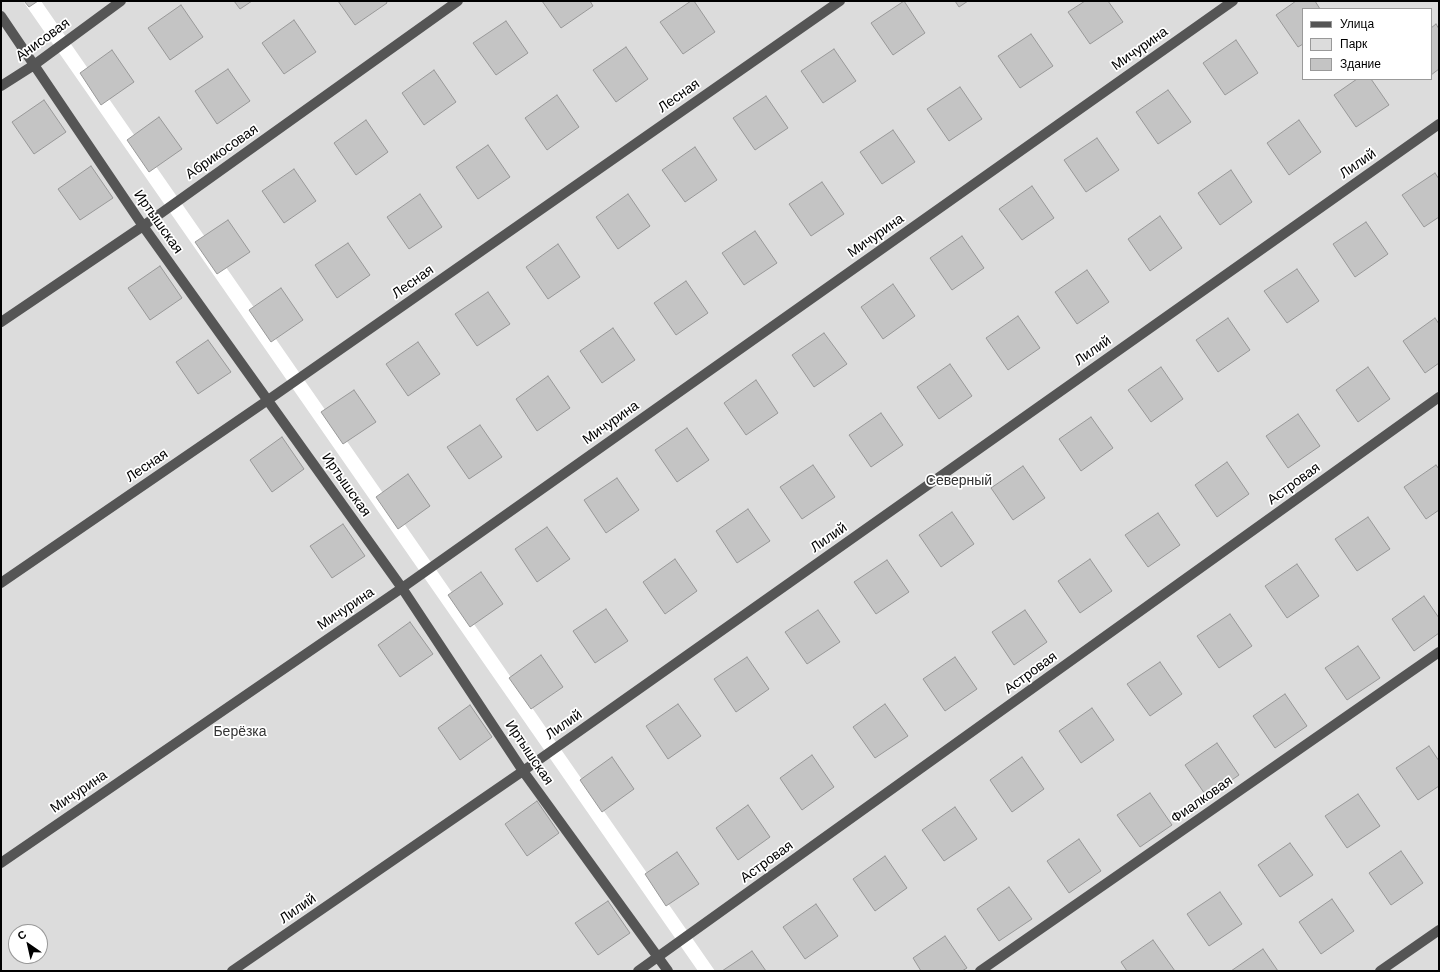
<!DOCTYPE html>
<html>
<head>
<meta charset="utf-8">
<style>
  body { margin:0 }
  #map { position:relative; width:1440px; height:972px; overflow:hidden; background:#fff; font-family:Arial,sans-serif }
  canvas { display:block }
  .frame { position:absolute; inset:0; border:2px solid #000; pointer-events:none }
  .legend { position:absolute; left:1302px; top:8px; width:130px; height:72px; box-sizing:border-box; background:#fff; border:1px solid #999; margin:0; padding:5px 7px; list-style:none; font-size:12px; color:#000 }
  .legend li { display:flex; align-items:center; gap:8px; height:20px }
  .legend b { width:20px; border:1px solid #999 }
  .north { position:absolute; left:8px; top:924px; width:40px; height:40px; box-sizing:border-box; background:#fff; border:1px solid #999; border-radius:50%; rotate:326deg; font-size:11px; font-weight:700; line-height:16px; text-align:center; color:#000 }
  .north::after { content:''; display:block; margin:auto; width:14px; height:18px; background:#000; clip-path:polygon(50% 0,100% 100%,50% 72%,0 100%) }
</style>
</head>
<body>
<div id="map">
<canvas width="1440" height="972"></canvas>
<div class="frame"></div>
<ul class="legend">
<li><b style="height:5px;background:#555"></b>Улица</li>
<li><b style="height:11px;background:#dcdcdc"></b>Парк</li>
<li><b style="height:11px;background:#c4c4c4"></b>Здание</li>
</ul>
<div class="north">С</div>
</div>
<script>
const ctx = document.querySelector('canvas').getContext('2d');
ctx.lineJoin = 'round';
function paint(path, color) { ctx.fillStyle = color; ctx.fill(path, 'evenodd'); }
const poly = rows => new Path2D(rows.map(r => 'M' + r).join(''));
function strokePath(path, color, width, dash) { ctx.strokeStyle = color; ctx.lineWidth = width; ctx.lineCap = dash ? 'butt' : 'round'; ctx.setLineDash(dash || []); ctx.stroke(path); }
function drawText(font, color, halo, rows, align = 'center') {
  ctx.font = font + ' Arial,sans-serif'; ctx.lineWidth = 3.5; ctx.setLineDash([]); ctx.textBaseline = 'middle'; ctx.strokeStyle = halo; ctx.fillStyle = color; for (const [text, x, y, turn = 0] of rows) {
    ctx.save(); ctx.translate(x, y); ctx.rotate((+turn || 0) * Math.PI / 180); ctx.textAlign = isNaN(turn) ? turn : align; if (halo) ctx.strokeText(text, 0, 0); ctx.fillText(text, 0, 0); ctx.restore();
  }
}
const green = poly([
  [1,1,23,1,698,971,1,971],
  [16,932,40,932,40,956,16,956],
  [41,1,1439,1,1439,971,715,971],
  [1303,9,1431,9,1431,79,1303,79]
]);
const building = poly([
  [24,1,38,1,29,7,24,1],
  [234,1,252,1,240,9,234,1],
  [338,1,386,1,387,3,355,25,338,1],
  [542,1,590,1,593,6,561,28,542,1],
  [691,1,694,1,715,32,683,54,660,22,691,1],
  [904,1,925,33,893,55,871,23,904,1],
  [955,1,968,1,959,7,955,1],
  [1085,1,1108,1,1123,22,1090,44,1068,12,1085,1],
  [1296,1,1315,1,1320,9,1303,9,1303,44,1298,47,1276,15,1296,1],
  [181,5,203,37,170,60,148,28,181,5],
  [294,20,316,52,284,74,262,43,294,20],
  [506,21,528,53,496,75,473,43,506,21],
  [1436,24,1439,29,1439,69,1431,75,1431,28,1436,24],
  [1031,34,1053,66,1020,88,998,56,1031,34],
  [1236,40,1258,73,1225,95,1203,63,1236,40],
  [626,47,648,79,616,102,593,70,626,47],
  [834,49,856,81,823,103,801,71,834,49],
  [112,50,134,82,101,105,80,73,112,50],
  [228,69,250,101,217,124,195,91,228,69],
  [434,70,456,102,424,125,402,93,434,70],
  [1357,79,1371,79,1389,105,1356,127,1334,95,1357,79],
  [960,87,982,119,949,141,927,109,960,87],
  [1168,90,1191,122,1158,144,1136,112,1168,90],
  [557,95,579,127,547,150,525,118,557,95],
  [766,96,788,128,755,150,733,118,766,96],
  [44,100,66,132,34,154,12,122,44,100],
  [159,117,182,149,149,172,127,140,159,117],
  [366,120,388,152,356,175,334,143,366,120],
  [1299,120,1321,152,1289,175,1267,143,1299,120],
  [893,130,915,162,882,184,860,152,893,130],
  [1097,138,1119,170,1086,192,1064,160,1097,138],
  [488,145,510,177,478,199,456,167,488,145],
  [695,147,717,180,685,202,662,170,695,147],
  [91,166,113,198,80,220,58,189,91,166],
  [294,169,316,201,284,223,262,191,294,169],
  [1231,170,1252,202,1220,225,1198,193,1231,170],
  [1435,173,1439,179,1439,217,1424,227,1402,195,1435,173],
  [822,182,844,214,811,236,789,204,822,182],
  [1032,186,1054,218,1022,240,999,209,1032,186],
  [420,194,442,227,409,249,387,217,420,194],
  [628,194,650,226,618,249,596,217,628,194],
  [1160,216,1182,248,1150,271,1128,239,1160,216],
  [228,220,250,252,217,274,195,242,228,220],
  [1366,222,1388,254,1355,277,1333,244,1366,222],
  [755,231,777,263,744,285,722,253,755,231],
  [962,236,984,268,952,290,930,258,962,236],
  [348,243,370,275,337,298,315,265,348,243],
  [558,244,580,277,548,299,526,267,558,244],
  [160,266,182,298,150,320,128,288,160,266],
  [1297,269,1319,301,1287,323,1264,291,1297,269],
  [1087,270,1109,302,1077,324,1055,292,1087,270],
  [686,281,708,313,676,335,654,303,686,281],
  [893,284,915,316,883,339,861,307,893,284],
  [281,288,303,320,271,342,249,310,281,288],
  [488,292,510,324,477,346,455,314,488,292],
  [1018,316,1040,348,1008,370,986,338,1018,316],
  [1228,318,1250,350,1218,372,1196,340,1228,318],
  [1435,318,1439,324,1439,363,1425,373,1403,341,1435,318],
  [613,328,635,360,602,383,580,351,613,328],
  [824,333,847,364,814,387,792,355,824,333],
  [208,340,231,372,198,394,176,362,208,340],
  [418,342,440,374,408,396,386,364,418,342],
  [950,364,972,396,939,419,917,387,950,364],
  [1161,367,1183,399,1151,422,1128,390,1161,367],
  [1368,367,1390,399,1358,422,1336,390,1368,367],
  [548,376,570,408,537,431,516,399,548,376],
  [756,380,778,413,746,435,724,403,756,380],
  [354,390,376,422,343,444,321,412,354,390],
  [881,413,903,445,871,467,849,435,881,413],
  [1298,414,1320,446,1288,468,1266,436,1298,414],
  [1091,417,1113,448,1081,471,1059,439,1091,417],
  [480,425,502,457,469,479,447,447,480,425],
  [687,428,709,460,677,482,655,450,687,428],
  [282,437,304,469,272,492,250,460,282,437],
  [1227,462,1249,494,1217,517,1195,485,1227,462],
  [813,465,835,497,802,519,780,487,813,465],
  [1436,465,1439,469,1439,510,1426,519,1404,487,1436,465],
  [1023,466,1045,498,1013,520,991,488,1023,466],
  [408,474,430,506,398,529,376,497,408,474],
  [617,478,639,510,606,533,584,500,617,478],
  [748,509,770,541,737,563,716,531,748,509],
  [952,512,974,544,941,567,919,535,952,512],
  [1158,513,1180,545,1148,567,1125,535,1158,513],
  [1368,517,1390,549,1357,571,1335,539,1368,517],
  [343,524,365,556,332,578,310,546,343,524],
  [547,527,570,559,537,582,515,549,547,527],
  [675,559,697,591,665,614,643,582,675,559],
  [1090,559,1112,591,1080,613,1058,581,1090,559],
  [887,560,909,592,876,614,854,582,887,560],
  [1297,564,1319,596,1287,618,1265,586,1297,564],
  [481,572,503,604,470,627,448,595,481,572],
  [1424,596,1439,618,1439,633,1414,651,1392,619,1424,596],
  [606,609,628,641,595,663,573,631,606,609],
  [818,610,840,642,807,664,785,632,818,610],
  [1025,610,1047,642,1014,665,992,632,1025,610],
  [1230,614,1252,646,1219,668,1197,636,1230,614],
  [410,622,433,654,400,677,378,645,410,622],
  [1358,646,1380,678,1347,700,1325,668,1358,646],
  [541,655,563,687,531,709,509,678,541,655],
  [747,657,769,689,736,712,714,679,747,657],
  [955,657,977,689,945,711,923,679,955,657],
  [1160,662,1182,694,1150,716,1127,684,1160,662],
  [1285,694,1307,726,1275,748,1253,716,1285,694],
  [678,704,701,736,668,759,646,726,678,704],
  [885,704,908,736,875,758,853,727,885,704],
  [470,705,492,737,460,760,438,728,470,705],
  [1092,708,1114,740,1081,763,1059,731,1092,708],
  [1217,743,1239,775,1207,797,1185,765,1217,743],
  [1429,746,1439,761,1439,786,1418,800,1396,768,1429,746],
  [812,755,834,787,802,810,780,778,812,755],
  [612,757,634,789,602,812,580,780,612,757],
  [1022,757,1044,789,1012,812,990,780,1022,757],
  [1150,793,1172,825,1140,847,1117,815,1150,793],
  [1358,794,1380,826,1347,848,1325,816,1358,794],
  [537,801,559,833,527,856,505,824,537,801],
  [748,805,770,837,738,860,716,828,748,805],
  [955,807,977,839,944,861,922,830,955,807],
  [1079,839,1101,871,1069,893,1047,861,1079,839],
  [1290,843,1313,875,1280,897,1258,865,1290,843],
  [1401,851,1423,883,1391,905,1369,873,1401,851],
  [677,852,699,884,666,906,645,874,677,852],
  [885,856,907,888,875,911,853,879,885,856],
  [1009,887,1032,919,999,941,977,909,1009,887],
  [1220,892,1242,924,1209,946,1187,914,1220,892],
  [1332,899,1354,931,1321,954,1299,922,1332,899],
  [608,901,630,933,598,955,575,923,608,901],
  [816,904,838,936,805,959,783,927,816,904],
  [945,936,967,968,962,971,921,971,913,958,945,936],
  [1153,940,1175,971,1127,971,1121,962,1153,940],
  [1263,949,1278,971,1231,971,1263,949],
  [752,951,766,971,722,971,752,951]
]);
const minor = poly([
  [1,16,143,226,402,588,523,771,668,971],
  [1,86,34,65,121,1],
  [1,322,143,226,458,1],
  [1,583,268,400,840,1],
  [1,863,402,588,1233,1],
  [232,971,523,771,1439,124],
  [638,971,1439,397],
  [980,971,1439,652],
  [1380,971,1439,930]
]);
const streetNames = [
  ["Анисовая",43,40,-36],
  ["Мичурина",1140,49,-35],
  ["Лесная",679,96,-35],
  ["Абрикосовая",222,152,-35],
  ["Лилий",1358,164,-35],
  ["Иртышская",158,222,55],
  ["Мичурина",876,236,-35],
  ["Лесная",413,282,-35],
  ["Лилий",1093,351,-35],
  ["Мичурина",611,423,-35],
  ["Лесная",147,466,-34],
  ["Астровая",1294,484,-36],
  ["Иртышская",346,485,55],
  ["Лилий",829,538,-35],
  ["Мичурина",346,609,-34],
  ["Астровая",1031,673,-36],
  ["Лилий",564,725,-35],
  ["Иртышская",529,753,56],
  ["Мичурина",79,792,-34],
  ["Фиалковая",1202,800,-35],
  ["Астровая",767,862,-36],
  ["Лилий",298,909,-35]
];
const parkNames = [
  ["Северный",959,481],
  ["Берёзка",240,732]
];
paint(green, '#dcdcdc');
paint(building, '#c4c4c4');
strokePath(building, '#999', 1);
strokePath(minor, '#555', 10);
drawText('14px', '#000', '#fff', streetNames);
drawText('14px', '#333', '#fff', parkNames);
</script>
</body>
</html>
